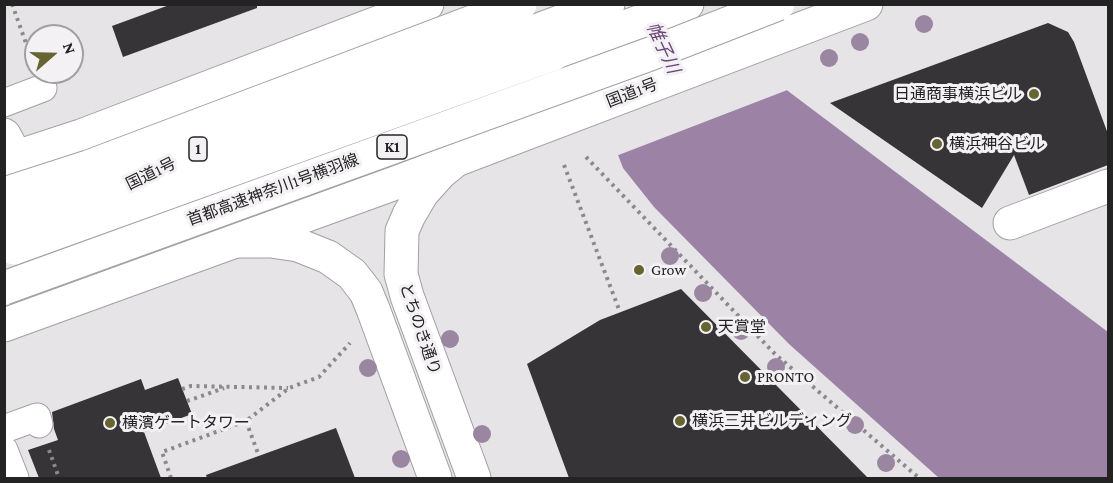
<!DOCTYPE html>
<html>
<head>
<meta charset="utf-8">
<style>
  body { margin:0 }
  #map { position:relative; width:1113px; height:483px; overflow:hidden; background:#e6e4e7; font-family:"Crimson Pro",serif }
  canvas { display:block }
  .frame { position:absolute; inset:0; border:6px solid #242324; pointer-events:none }
  .north { position:absolute; left:24px; top:24px; width:60px; height:60px; box-sizing:border-box; background:#f3f1f4; border:2px solid #a09fa1; border-radius:50%; rotate:70deg; font-size:16px; font-weight:700; line-height:24px; text-align:center; color:#242324 }
  .north::after { content:''; display:block; margin:auto; width:21px; height:27px; background:#666431; clip-path:polygon(50% 0,100% 100%,50% 72%,0 100%) }
</style>
</head>
<body>
<div id="map">
<canvas width="1113" height="483"></canvas>
<div class="frame"></div>
<div class="north">N</div>
</div>
<script>
const ctx = document.querySelector('canvas').getContext('2d');
ctx.lineJoin = 'round';
function paint(path, color) { ctx.fillStyle = color; ctx.fill(path, 'evenodd'); }
const poly = rows => new Path2D(rows.map(r => 'M' + r).join(''));
function strokePath(path, color, width, dash) { ctx.strokeStyle = color; ctx.lineWidth = width; ctx.lineCap = dash ? 'butt' : 'round'; ctx.setLineDash(dash || []); ctx.stroke(path); }
function drawText(font, color, halo, rows, align = 'center') {
  ctx.font = font + ' "Crimson Pro","Noto Sans JP",serif'; ctx.lineWidth = 6; ctx.setLineDash([]); ctx.textBaseline = 'middle'; ctx.strokeStyle = halo; ctx.fillStyle = color; for (const [text, x, y, turn = 0] of rows) {
    ctx.save(); ctx.translate(x, y); ctx.rotate((+turn || 0) * Math.PI / 180); ctx.textAlign = isNaN(turn) ? turn : align; if (halo) ctx.strokeText(text, 0, 0); ctx.fillText(text, 0, 0); ctx.restore();
  }
}
const water = poly([
  [561,5,784,88,1108,332,1108,478,939,478,789,344,654,207,623,168]
]);
const pier = poly([
  [558,4,744,4,786,86,790,89,616,156]
]);
const building = poly([
  [172,4,257,4,257,8,123,57,112,26],
  [1048,23,1068,32,1074,42,1108,134,1108,165,1029,195,1014,155,982,208,830,103],
  [681,289,868,478,569,478,527,364,600,320],
  [178,378,192,414,144,432,161,478,39,478,28,450,58,440,54,429,52,412,141,379,145,390],
  [336,428,355,478,207,478,206,475]
]);
const path = poly([
  [12,4,32,60],
  [586,157,775,354,919,478],
  [564,165,620,312],
  [182,389,191,386,288,388],
  [187,401,224,388],
  [246,421,259,456],
  [49,450,59,478],
  [171,478,162,452,246,421,289,388,319,377,350,343]
]);
const pedestrian = poly([
  [4,103,43,88],
  [4,429,37,417,39,424],
  [4,450,15,478]
]);
const minor = poly([
  [1010,223,1108,186]
]);
const tertiary = poly([
  [4,135,16,157],
  [457,159,440,173,422,193,409,215,402,231,401,274,407,296,474,478],
  [237,241,271,241,298,245,328,257,352,274,366,292,373,309,435,478]
]);
const trunk = poly([
  [4,161,81,136,427,4],
  [4,325,398,182,866,4]
]);
const motorway = poly([
  [544,28,608,4],
  [553,54,687,4]
]);
const motorwayBridge = poly([
  [4,194,88,167,520,4],
  [6,221,544,28],
  [14,248,553,54],
  [4,288,650,54,778,4]
]);
const trees = [
  [924,24],
  [860,42],
  [829,58],
  [670,256],
  [703,293],
  [741,331],
  [450,339],
  [776,367],
  [368,368],
  [855,425],
  [482,434],
  [401,459],
  [886,463]
];
const markers = [
  [1034,94,6,"#666431"],
  [937,144,6,"#666431"],
  [639,270,6,"#666431"],
  [706,327,6,"#666431"],
  [745,377,6,"#666431"],
  [680,421,6,"#666431"],
  [110,423,6,"#666431"]
];
const shields = [
  [392,147,30],
  [198,149,18]
];
const shieldNames = [
  ["K1",392,147],
  ["1",198,149]
];
const streetNames = [
  ["国道1号",632,93,-21],
  ["国道1号",151,174,-26],
  ["首都高速神奈川1号横羽線",273,190,-20],
  ["とちのき通り",420,329,71]
];
const poiNames = [
  ["日通商事横浜ビル",1022,94,"right"],
  ["横浜神谷ビル",949,144],
  ["Grow",651,270],
  ["天賞堂",718,327],
  ["PRONTO",757,377],
  ["横浜三井ビルディング",692,421],
  ["横濱ゲートタワー",122,423]
];
const waterNames = [
  ["帷子川",663,48,65]
];
paint(water, '#9c83a5');
paint(pier, '#e6e4e7');
paint(building, '#363436');
strokePath(pedestrian, '#a29fa3', 29);
strokePath(minor, '#a29fa3', 35);
strokePath(tertiary, '#a29fa3', 35);
strokePath(trunk, '#a29fa3', 35);
strokePath(motorway, '#a29fa3', 35);
strokePath(path, '#8b898b', 4, [3, 4.5]);
strokePath(pedestrian, '#fff', 27);
strokePath(minor, '#fff', 33);
strokePath(tertiary, '#fff', 33);
strokePath(trunk, '#fff', 33);
strokePath(motorway, '#fff', 33);
strokePath(motorwayBridge, '#a29fa3', 35, []);
strokePath(motorwayBridge, '#fff', 33);
ctx.fillStyle = '#9b86a2';
for (const [x, y] of trees) { ctx.beginPath(); ctx.arc(x, y, 9, 0, 2 * Math.PI); ctx.fill(); }
for (const [x, y, r, color] of markers) { const dot = new Path2D(); dot.arc(x, y, r, 0, 2 * Math.PI); ctx.fillStyle = color; ctx.fill(dot); strokePath(dot, '#f3f1f4', 2); }
for (const [x, y, w] of shields) { const box = new Path2D(); box.roundRect(x - w / 2, y - 12, w, 24, 4.5); ctx.fillStyle = '#f3f1f4'; ctx.fill(box); strokePath(box, '#242324', 1.5); }
drawText('bold 15px', '#242324', null, shieldNames);
drawText('16px', '#242324', '#f3f1f4', streetNames);
drawText('16px', '#242324', '#f3f1f4', poiNames, 'left');
drawText('italic 18px', '#694575', '#f3f1f4', waterNames);
</script>
</body>
</html>
